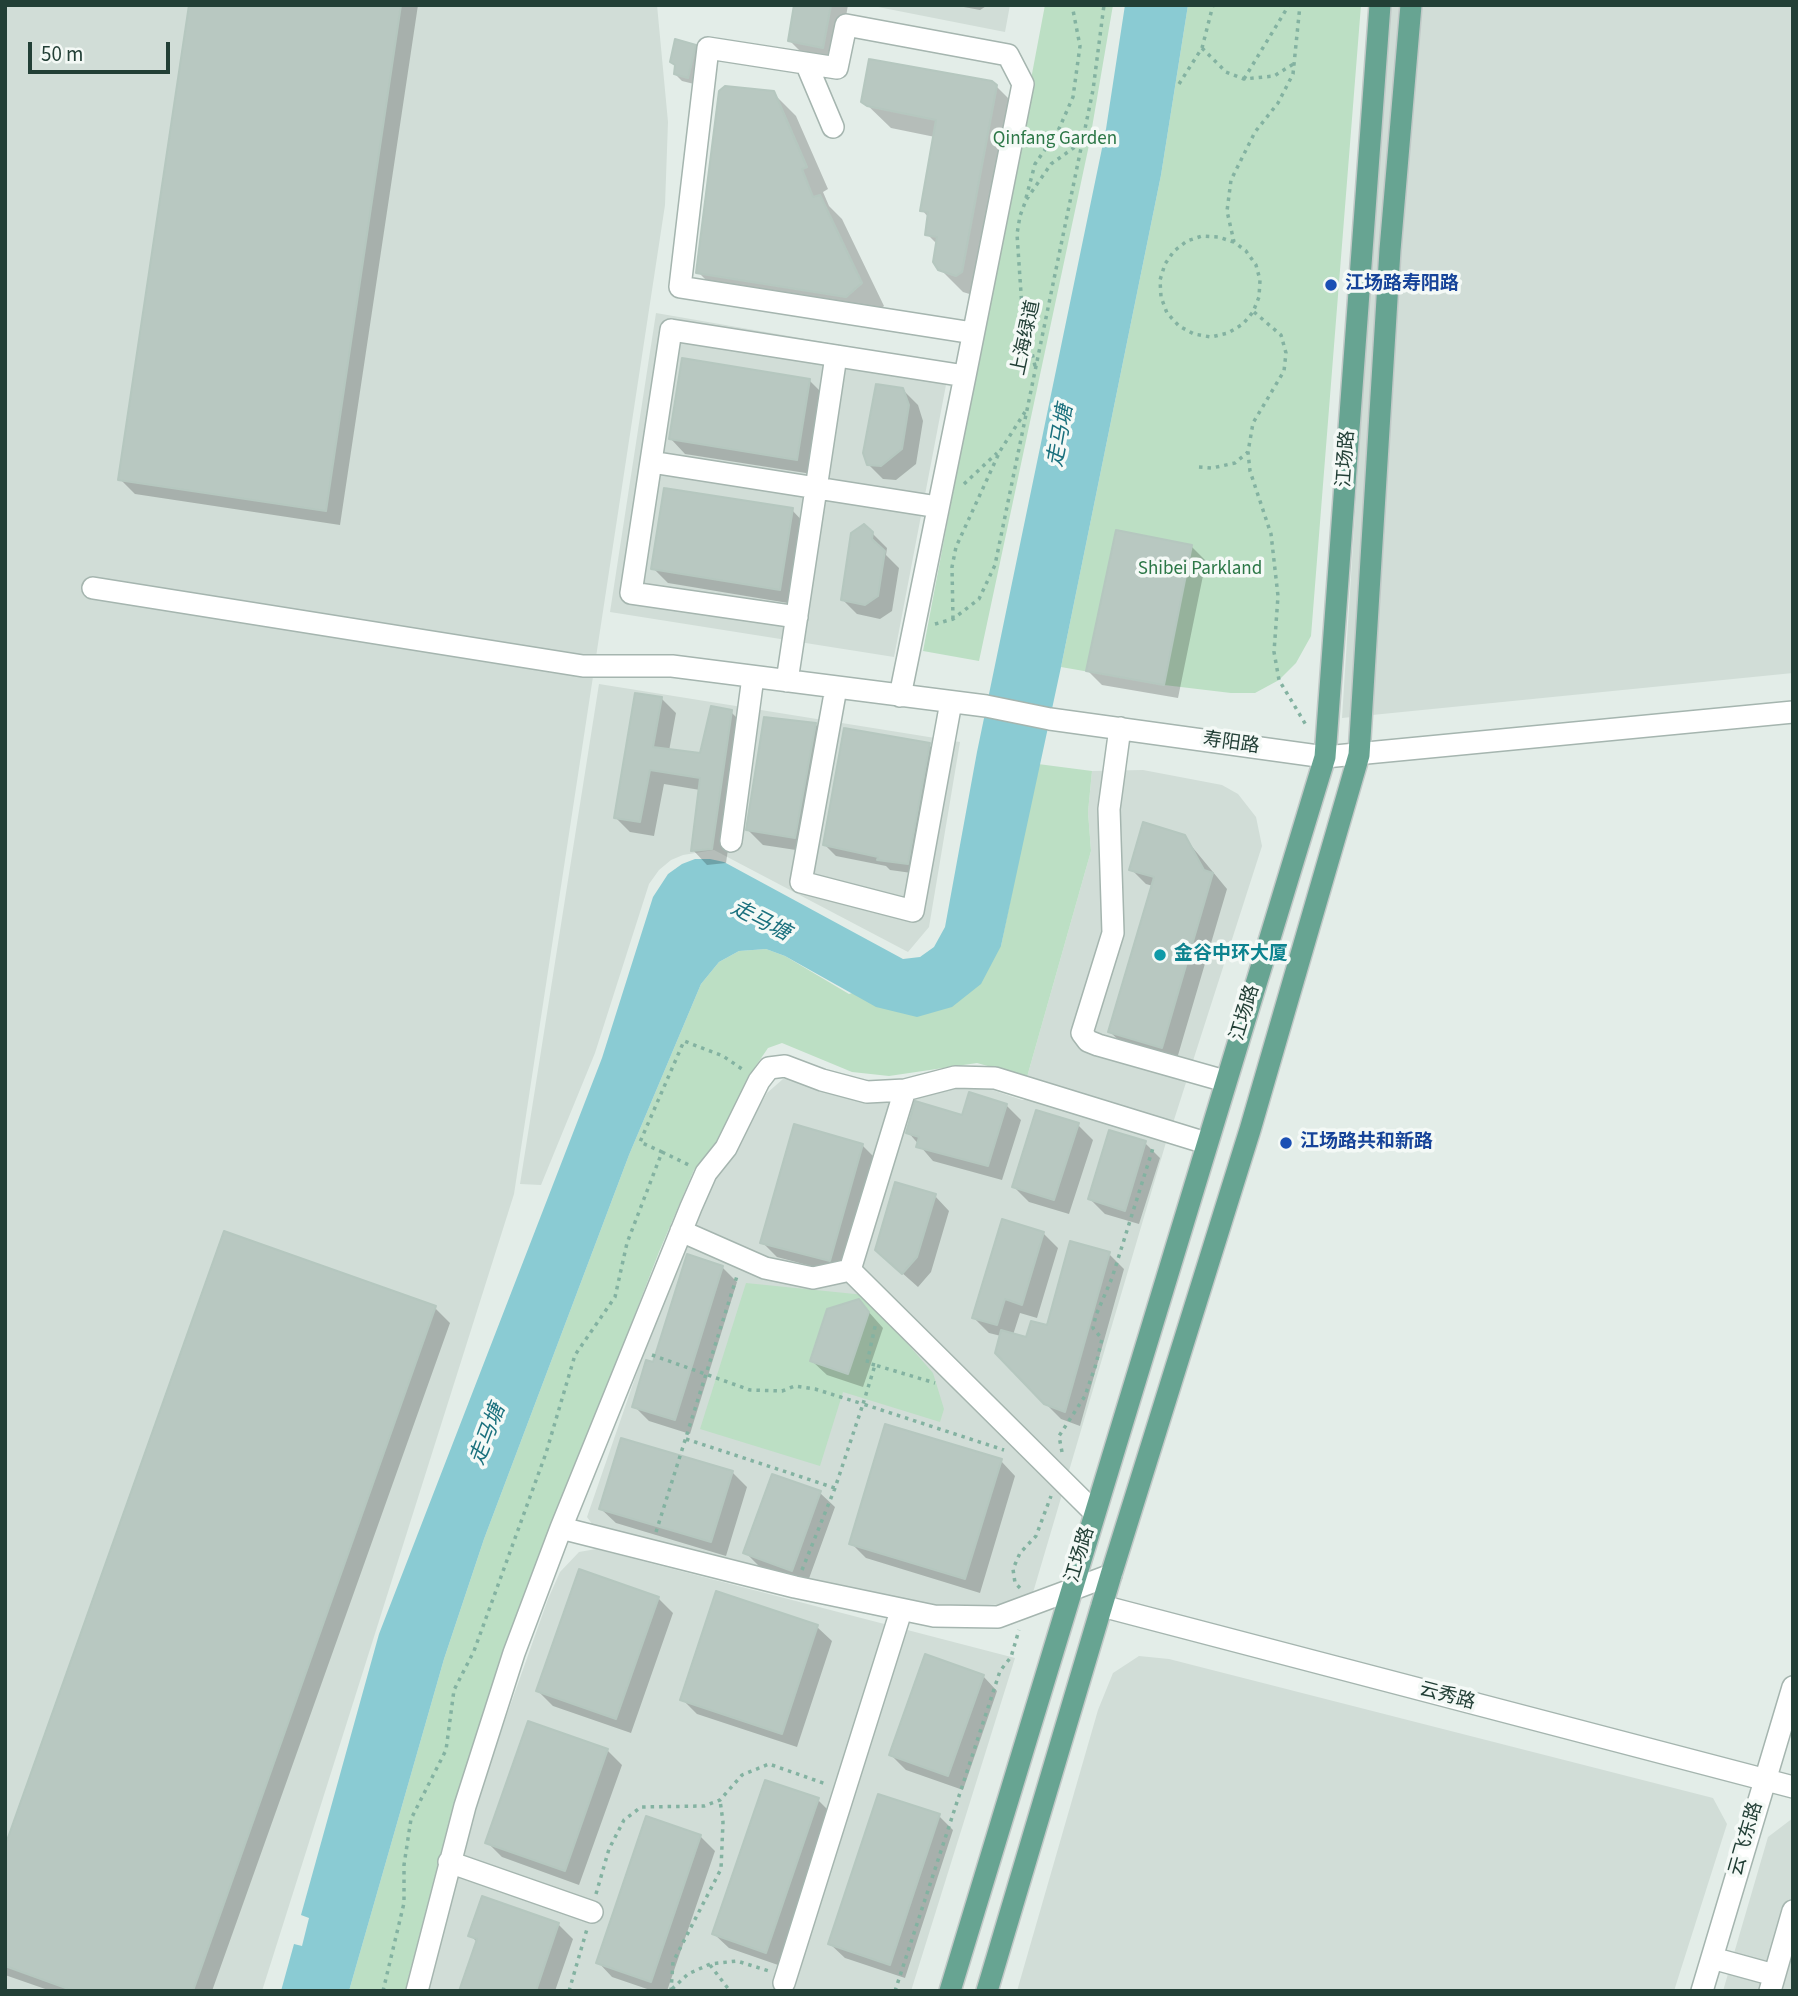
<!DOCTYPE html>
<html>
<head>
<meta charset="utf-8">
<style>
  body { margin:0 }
  #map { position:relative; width:1798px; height:1996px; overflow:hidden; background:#e3ede8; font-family:"Source Sans 3",sans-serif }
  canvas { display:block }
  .frame { position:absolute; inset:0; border:7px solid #223f36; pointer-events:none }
  .scale { position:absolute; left:28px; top:42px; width:142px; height:32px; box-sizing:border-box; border:4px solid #223f36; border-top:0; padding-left:9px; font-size:21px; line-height:24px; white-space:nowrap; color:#223f36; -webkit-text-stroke:5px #f4f9f6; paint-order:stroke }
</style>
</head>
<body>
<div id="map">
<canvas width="1798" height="1996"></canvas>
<div class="frame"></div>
<div class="scale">50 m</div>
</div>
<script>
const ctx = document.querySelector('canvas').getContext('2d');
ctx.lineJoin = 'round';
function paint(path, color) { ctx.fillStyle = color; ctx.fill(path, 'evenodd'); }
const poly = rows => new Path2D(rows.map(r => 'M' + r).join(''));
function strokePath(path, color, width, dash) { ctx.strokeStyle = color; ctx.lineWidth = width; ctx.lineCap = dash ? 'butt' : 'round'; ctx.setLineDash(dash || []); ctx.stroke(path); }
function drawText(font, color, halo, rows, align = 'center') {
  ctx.font = font + ' "Source Sans 3","Noto Sans SC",sans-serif'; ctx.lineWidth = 7; ctx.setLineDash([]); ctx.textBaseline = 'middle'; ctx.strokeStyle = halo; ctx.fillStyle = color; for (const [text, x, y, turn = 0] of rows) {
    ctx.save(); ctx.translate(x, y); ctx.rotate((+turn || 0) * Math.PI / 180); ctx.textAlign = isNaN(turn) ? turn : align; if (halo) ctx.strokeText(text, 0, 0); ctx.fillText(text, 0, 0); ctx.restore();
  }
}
const built = poly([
  [5,5,657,5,668,122,665,205,514,1194,262,1991,5,1991],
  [868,5,1010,5,1005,32],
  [1391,5,1793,5,1793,673,1342,718,1374,213],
  [656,313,950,364,894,657,610,612],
  [599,684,960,742,929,927,908,952,714,850,683,855,671,860,659,870,649,884,595,1053,541,1185,520,1184],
  [1143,770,1222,785,1238,794,1256,817,1262,846,1173,1123,1027,1077,1091,851,1088,812,1092,771],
  [783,1079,972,1083,1022,1100,1037,1099,1167,1139,1032,1596,1008,1604,968,1606,935,1607,881,1599,602,1528,592,1524,587,1517,643,1355,710,1178,736,1146,767,1093],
  [596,1549,1015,1658,911,1991,427,1991,471,1816,548,1599,560,1572,579,1552],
  [1139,1656,1169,1659,1713,1798,1727,1824,1674,1991,1017,1991,1098,1710,1113,1673],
  [1793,1818,1793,1991,1723,1991,1768,1837]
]);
const green = poly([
  [1045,5,1113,5,1089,145,979,661,923,651],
  [1188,5,1361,5,1311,636,1296,663,1279,680,1255,693,1231,693,1164,685,1061,667,1161,175],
  [1038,764,1092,771,1088,812,1091,851,1027,1077,977,1063,889,1076,852,1072,782,1043,768,1048,755,1067,733,1120,715,1148,694,1170,659,1252,497,1671,449,1822,405,1991,349,1991,444,1659,484,1539,629,1155,701,984,719,962,739,951,766,949,785,956,849,994,1001,946],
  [746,1283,865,1295,933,1373,944,1409,940,1422,843,1392,820,1466,700,1429]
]);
const water = poly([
  [1125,5,1188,5,1161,175,1061,667,1001,946,981,984,952,1007,917,1017,876,1007,785,956,766,949,739,951,719,962,701,984,629,1155,484,1539,444,1659,349,1991,281,1991,294,1944,302,1946,309,1918,301,1915,379,1634,602,1058,653,897,668,874,682,864,695,859,710,859,724,862,903,959,920,957,934,947,945,927,977,752,1106,129]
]);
const shadow = poly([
  [191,5,418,5,340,525,135,494,120,479],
  [796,5,848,5,838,62,804,55,790,41],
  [953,5,988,5,980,10],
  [695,46,702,53,694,84,682,81,675,74],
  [996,86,1019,109,979,297,963,292,940,269,938,245,927,234,929,218,922,210,935,137,891,128,863,101],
  [773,93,796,116,828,189,823,192,829,206,842,219,884,306,869,319,720,294,698,272],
  [810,381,824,395,812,474,685,454,671,439],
  [903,390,918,405,923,421,916,464,896,480,883,479,868,464],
  [792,510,806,525,794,604,668,583,653,568],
  [872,533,887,548,886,555,899,568,892,611,880,619,857,614,842,599],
  [1191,546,1206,561,1178,698,1102,685,1087,670],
  [661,698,676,713,669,751,702,754,731,712,746,727,726,863,707,865,693,850,700,790,664,784,654,836,630,832,616,818],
  [816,725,830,740,809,852,763,845,748,830],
  [929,745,940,756,919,874,890,870,886,866,836,856,825,845],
  [1184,837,1227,889,1176,1062,1125,1046,1110,1032,1153,886,1146,884,1131,869],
  [1006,1105,1021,1120,1002,1180,933,1161,908,1132],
  [1078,1125,1093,1140,1069,1214,1029,1202,1014,1187],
  [1145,1143,1160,1158,1139,1224,1105,1214,1090,1199],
  [863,1146,877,1160,845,1275,777,1257,762,1242],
  [935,1196,949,1211,931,1272,918,1287,892,1264],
  [1043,1233,1058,1248,1037,1318,1020,1313,1013,1335,1028,1339,1048,1327,1109,1254,1124,1269,1080,1426,1061,1419,1045,1403,1001,1336,989,1333,974,1318],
  [722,1267,737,1282,690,1434,649,1421,634,1406,654,1365],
  [859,1301,883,1328,863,1387,827,1375,812,1361],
  [435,1308,450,1323,212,1991,51,1991,5,1975,5,1851],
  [1001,1461,1015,1476,980,1593,866,1558,851,1543],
  [732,1472,747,1487,726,1556,616,1523,601,1509],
  [820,1493,835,1507,807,1584,760,1567,745,1552],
  [658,1598,673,1613,631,1733,553,1706,538,1691],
  [817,1627,832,1641,797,1747,697,1714,682,1699],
  [983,1676,997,1691,963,1790,906,1770,891,1755],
  [607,1750,622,1765,579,1885,502,1857,487,1842],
  [818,1800,833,1815,781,1966,729,1948,714,1934],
  [939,1816,953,1830,905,1978,845,1958,830,1944],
  [700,1836,715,1851,667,1991,653,1991,612,1977,598,1962],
  [558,1924,573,1939,555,1991,461,1991,478,1943,470,1935]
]);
const building = poly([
  [189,5,401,5,326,511,118,480,189,5],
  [794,5,831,5,823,48,788,41,794,5],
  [675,39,696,45,688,78,674,74,675,65,670,62,675,39],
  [869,59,992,81,997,85,962,272,956,276,938,270,933,262,937,237,925,235,928,212,920,211,936,120,867,106,861,102,869,59],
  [725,86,774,91,807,167,802,169,813,197,820,195,862,283,846,297,696,273,719,91,725,86],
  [682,358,810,379,797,460,669,439,682,358],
  [876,384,903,388,909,405,902,449,881,466,867,465,863,453,876,384],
  [664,488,793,508,780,590,651,569,664,488],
  [864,524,873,532,872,539,885,551,878,596,865,605,841,600,851,533,864,524],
  [1116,530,1192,545,1164,685,1086,671,1116,530],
  [635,693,662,697,653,747,700,753,711,706,732,710,712,849,691,851,700,778,650,770,640,822,614,818,635,693],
  [764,717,816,723,795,838,746,830,764,717],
  [844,728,930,743,908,864,877,860,878,857,823,845,844,728],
  [1143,822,1185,835,1204,870,1213,873,1162,1048,1108,1032,1154,877,1129,870,1143,822],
  [969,1092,1007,1104,988,1166,916,1147,919,1137,906,1133,915,1101,962,1115,969,1092],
  [1036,1110,1079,1123,1054,1200,1012,1187,1036,1110],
  [794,1124,863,1144,830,1261,760,1243,794,1124],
  [1109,1130,1146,1141,1125,1211,1088,1199,1109,1130],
  [895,1182,936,1194,917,1257,902,1274,875,1250,895,1182],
  [1002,1219,1044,1232,1022,1305,1005,1299,997,1325,972,1318,1002,1219],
  [224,1231,436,1306,193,1991,74,1991,5,1966,5,1846,224,1231],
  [1070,1241,1110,1252,1065,1412,1044,1404,995,1353,1001,1330,1026,1337,1031,1321,1047,1325,1070,1241],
  [687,1254,723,1266,675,1420,632,1407,646,1360,653,1362,687,1254],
  [859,1299,869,1312,848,1374,810,1361,827,1309,859,1299],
  [885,1424,1002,1459,965,1579,849,1544,885,1424],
  [621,1438,733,1471,711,1542,599,1509,621,1438],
  [772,1474,821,1491,792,1571,743,1553,772,1474],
  [579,1569,659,1597,616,1719,536,1691,579,1569],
  [716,1591,818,1625,782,1734,680,1700,716,1591],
  [925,1654,984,1675,948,1776,889,1755,925,1654],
  [528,1721,608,1749,565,1871,485,1843,528,1721],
  [765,1780,819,1798,766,1953,712,1934,765,1780],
  [878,1794,940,1814,890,1965,828,1944,878,1794],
  [646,1816,701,1835,651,1982,596,1963,646,1816],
  [482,1896,559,1923,536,1991,459,1991,477,1939,468,1936,482,1896]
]);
const path = poly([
  [1202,48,1226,72,1244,79,1274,76,1295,63],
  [1244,79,1289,5],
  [1179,84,1202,48,1213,5],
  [1026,198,1035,164,1058,131,1073,97,1080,46,1072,5],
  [1234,242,1218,237,1202,236,1187,241,1174,251,1165,264,1160,280,1161,297,1167,313,1179,326,1194,334,1211,337,1228,333,1243,324,1253,312,1259,297,1260,280,1256,265,1246,251,1234,242,1227,211,1231,180,1255,132,1278,103,1293,74,1300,5],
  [1254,312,1281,335,1286,353,1284,371,1253,423,1248,452,1250,471,1271,534,1278,596,1274,652,1279,680,1306,725],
  [1035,366,1022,308,1017,234,1020,216,1026,200,1051,164,1082,142],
  [1199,467,1212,468,1235,463,1248,452],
  [964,484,997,453],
  [953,619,952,567,956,547,1000,451,1025,412],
  [935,624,953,619,979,599,995,565,1093,90,1104,5],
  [662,1152,689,1165],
  [652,1355,750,1390,782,1391,795,1386,815,1389,863,1404,875,1365,935,1383],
  [875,1365,867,1363,876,1322],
  [686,1439,835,1488],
  [1062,1452,1059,1436,1085,1396,1096,1364,1102,1339,1093,1328,1096,1315,1112,1278,1153,1148],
  [656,1532,737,1276],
  [802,1570,835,1488,863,1404,1004,1450],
  [1020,1588,1015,1583,1013,1569,1020,1553,1036,1536,1051,1496],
  [596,1894,609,1849,624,1820,641,1807,704,1806,720,1800,742,1775,769,1764,826,1784],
  [710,1965,730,1991],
  [672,1989,688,1974,710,1964,737,1961,769,1971],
  [383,1991,404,1903,404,1865,411,1819,446,1750,454,1690,474,1651,546,1453,575,1355,615,1297,627,1243,662,1152,640,1142,684,1041,723,1056,742,1069],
  [569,1991,587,1929],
  [598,1991,619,1991],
  [671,1991,673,1962,721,1869,723,1822,720,1800],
  [895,1991,1000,1671,1011,1657,1019,1630]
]);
const minor = poly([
  [806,63,833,127],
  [651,462,938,507],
  [93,588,583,666,672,666,986,706,1050,719,1325,757,1793,712],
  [797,617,631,593,671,330,965,376],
  [787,681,836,356],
  [836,688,801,882,913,911,951,702],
  [900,696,965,376,1023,84,1008,55,846,25,837,68,708,48,680,287,973,333],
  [1120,728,1109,809,1113,933,1082,1033,1088,1041,1098,1045,1225,1081],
  [731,841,753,677],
  [681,1231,765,1268,813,1278,850,1270],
  [850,1270,1094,1512],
  [850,1270,905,1090],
  [561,1528,795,1587,934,1616,998,1617,1111,1575],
  [1102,1606,1793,1787],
  [449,1862,592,1912],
  [1712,1958,1774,1975],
  [784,1983,901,1611],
  [417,1991,465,1806,514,1653,561,1528,691,1207,706,1173,726,1148,759,1081,769,1068,785,1066,822,1080,867,1092,905,1090,955,1077,995,1078,1206,1143],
  [1702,1991,1793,1687],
  [1770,1991,1793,1911]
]);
const major = poly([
  [950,1991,1325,757,1380,5],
  [987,1991,1111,1575,1250,1130,1359,755,1390,250,1411,5]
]);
const markers = [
  [1331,285,7,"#1a4fb4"],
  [1160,955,7,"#0f9aa8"],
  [1286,1143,7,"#1a4fb4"]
];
const parkNames = [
  ["Qinfang Garden",1055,140],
  ["Shibei Parkland",1200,570]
];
const transitNames = [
  ["江场路寿阳路",1345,285],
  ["江场路共和新路",1300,1143]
];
const streetNames = [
  ["上海绿道",1027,338,-78],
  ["江场路",1347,459,-86],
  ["寿阳路",1231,744,8],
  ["江场路",1246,1013,-73],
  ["江场路",1081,1555,-73],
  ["云秀路",1447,1697,15],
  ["云飞东路",1747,1839,-74]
];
const cultureNames = [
  ["金谷中环大厦",1174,955]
];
const waterNames = [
  ["走马塘",1062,436,-80],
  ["走马塘",760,922,27],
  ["走马塘",489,1435,-69]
];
paint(built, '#d1ddd7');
paint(green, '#bcdfc4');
paint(water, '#8acbd3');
paint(shadow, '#0003');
paint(building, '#b8c8c1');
strokePath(building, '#b5c7bf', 2);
strokePath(minor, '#a5b5af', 24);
strokePath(major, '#c1c9c7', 24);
strokePath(path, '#83b2a1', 3.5, [3.5, 5]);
strokePath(minor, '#fff', 21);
strokePath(major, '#67a492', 21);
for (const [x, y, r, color] of markers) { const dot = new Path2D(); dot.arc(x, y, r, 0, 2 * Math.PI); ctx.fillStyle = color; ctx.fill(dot); strokePath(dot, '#f4f9f6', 2.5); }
drawText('19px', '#2b7746', '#f4f9f6', parkNames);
drawText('bold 19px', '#164399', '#f4f9f6', transitNames, 'left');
drawText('19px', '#223f36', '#f4f9f6', streetNames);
drawText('bold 19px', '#0d838f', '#f4f9f6', cultureNames, 'left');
drawText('italic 21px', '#1a707d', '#f4f9f6', waterNames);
</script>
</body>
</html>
